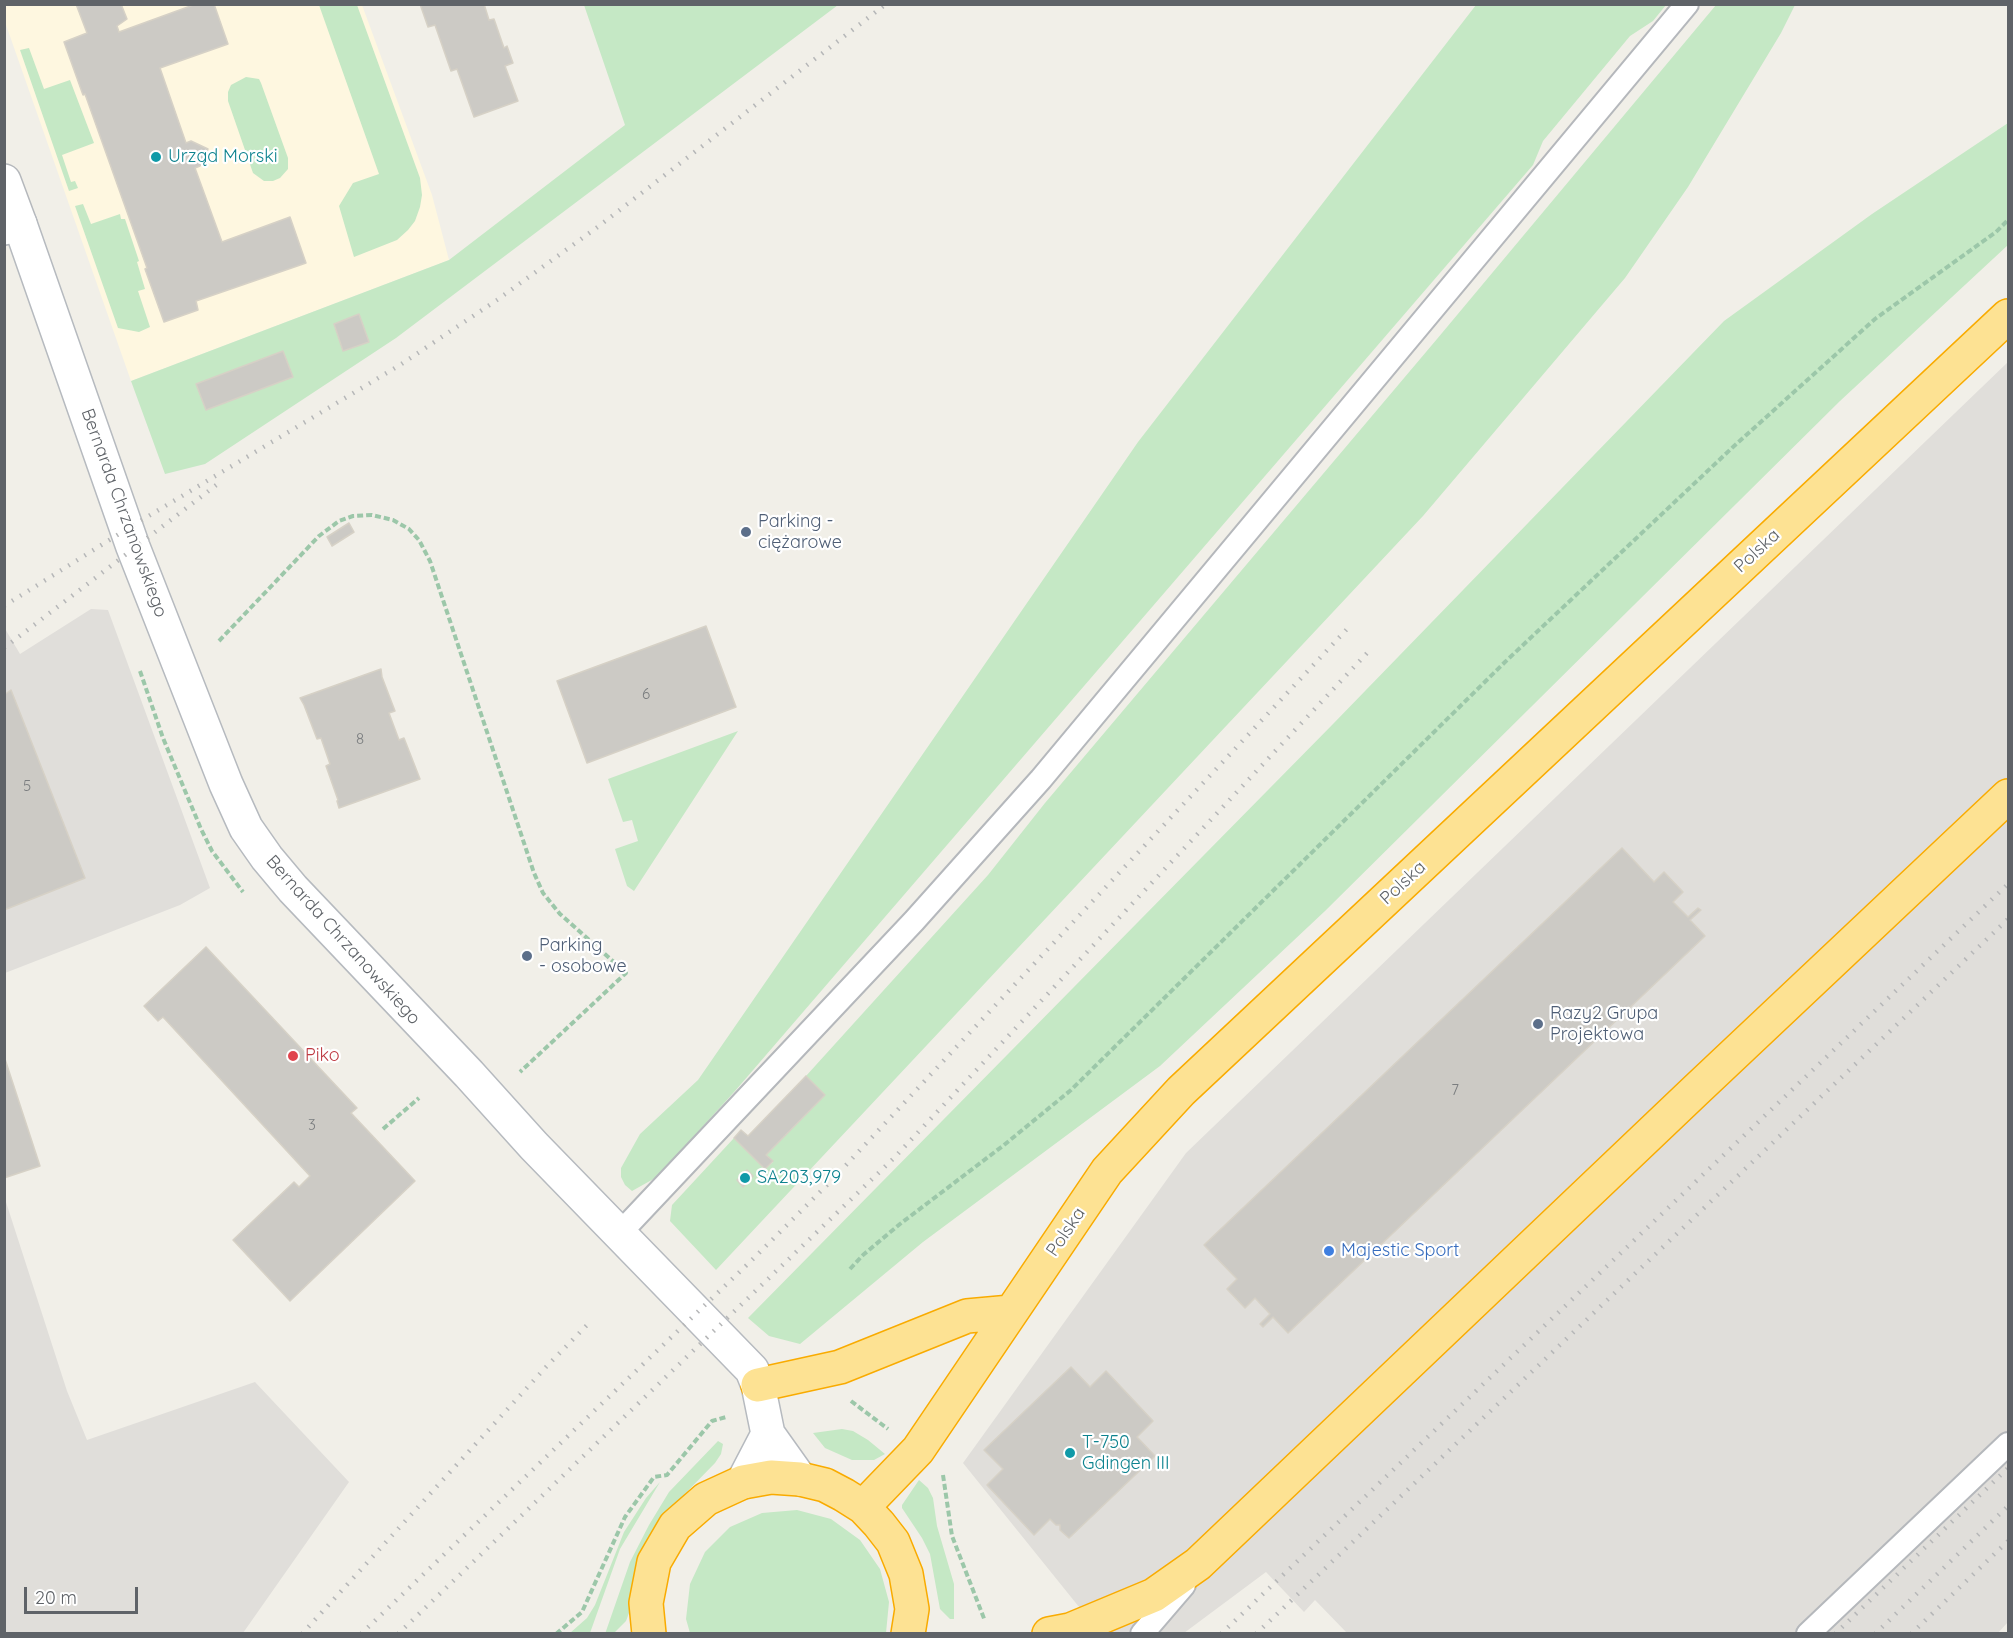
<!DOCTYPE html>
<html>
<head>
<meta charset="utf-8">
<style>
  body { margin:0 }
  #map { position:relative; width:2013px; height:1638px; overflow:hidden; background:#f1efe8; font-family:Quicksand,sans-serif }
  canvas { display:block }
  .frame { position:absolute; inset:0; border:6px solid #5f6368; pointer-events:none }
  .scale { position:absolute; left:24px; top:1587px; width:114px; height:27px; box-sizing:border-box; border:3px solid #5f6368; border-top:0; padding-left:8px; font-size:18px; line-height:21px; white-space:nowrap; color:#5f6368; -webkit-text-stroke:4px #fff; paint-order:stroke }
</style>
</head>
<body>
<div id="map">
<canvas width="2013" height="1638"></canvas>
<div class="frame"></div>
<div class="scale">20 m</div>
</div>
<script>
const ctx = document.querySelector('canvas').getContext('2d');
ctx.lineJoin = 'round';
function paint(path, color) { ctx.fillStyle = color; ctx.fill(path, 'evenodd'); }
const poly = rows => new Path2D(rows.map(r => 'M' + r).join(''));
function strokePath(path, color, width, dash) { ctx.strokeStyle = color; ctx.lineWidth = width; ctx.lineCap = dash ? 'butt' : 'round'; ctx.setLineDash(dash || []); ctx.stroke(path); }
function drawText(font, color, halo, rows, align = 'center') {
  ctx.font = font + ' Quicksand,sans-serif'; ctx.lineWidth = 4.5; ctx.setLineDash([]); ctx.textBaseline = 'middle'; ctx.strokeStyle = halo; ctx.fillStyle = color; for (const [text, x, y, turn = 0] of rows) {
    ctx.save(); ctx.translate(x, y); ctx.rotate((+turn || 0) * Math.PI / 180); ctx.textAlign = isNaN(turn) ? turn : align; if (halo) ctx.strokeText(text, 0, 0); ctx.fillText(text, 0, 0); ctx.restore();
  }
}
const commercial = poly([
  [4,5,362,5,432,195,449,260,131,381,5,22]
]);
const industrial = poly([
  [2008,362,2008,1622,1997,1634,1347,1633,1315,1600,1304,1612,1266,1572,1184,1633,1100,1633,963,1463,1186,1153],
  [91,609,108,610,210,888,180,905,5,973,4,627,20,654],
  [5,1199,67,1391,87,1440,255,1382,349,1482,243,1633,5,1633]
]);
const green = poly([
  [319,5,357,5,420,178,422,195,420,207,415,221,408,230,397,240,354,257,339,206,353,183,379,174],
  [584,5,838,5,396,338,205,464,165,474,131,381,449,260,625,125],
  [1476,5,1666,5,1653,21,1630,36,1543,141,1533,165,735,1091,657,1177,632,1191,625,1185,621,1177,621,1168,640,1134,698,1080,1138,442],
  [1716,5,1795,5,1781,33,1688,187,1625,278,1423,516,716,1270,670,1221,672,1205,734,1138,765,1169,773,1162,766,1155,825,1095,806,1076,988,875,1045,803,1437,339],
  [29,48,44,89,70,80,94,143,62,155,71,182,75,181,78,188,69,191,20,50],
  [246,77,259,79,261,83,288,158,288,169,280,178,273,181,264,181,253,173,228,101,228,92,231,85],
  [2008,123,2008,245,1840,401,1325,911,1160,1066,923,1242,800,1344,769,1336,748,1318,1333,724,1724,321,1872,214],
  [83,204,91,224,120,214,121,219,125,219,139,261,137,262,145,289,138,291,150,327,139,332,118,328,75,206],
  [738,731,634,891,627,886,615,849,638,841,632,820,623,822,608,779],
  [842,1429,853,1431,868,1440,885,1454,874,1460,852,1460,825,1448,813,1433],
  [718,1441,723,1444,721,1454,715,1463,673,1506,660,1526,636,1570,629,1613,626,1621,614,1633,605,1634,630,1562,649,1525,669,1492],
  [919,1480,928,1488,933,1498,937,1526,954,1584,954,1619,950,1619,940,1609,930,1554,922,1538,902,1508,902,1505],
  [660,1482,620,1549,590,1633,570,1633,587,1618,595,1605,624,1532,646,1498],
  [797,1510,831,1519,860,1540,880,1569,889,1602,886,1633,690,1633,686,1619,690,1584,705,1552,730,1527,762,1513]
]);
const building = poly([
  [76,4,121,4,127,19,117,26,119,32,196,4,214,4,228,44,160,68,186,143,191,141,208,149,200,166,195,168,222,242,290,217,306,263,196,301,198,310,164,322,145,269,147,268,85,94,83,95,64,42,87,33,76,4],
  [420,4,484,4,489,20,494,19,504,48,507,46,513,63,505,66,518,101,474,117,457,69,451,71,435,25,428,27,420,4],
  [359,314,369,342,343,351,334,324,359,314],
  [283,351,293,377,206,410,196,384,283,351],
  [349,523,354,532,332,546,327,537,349,523],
  [706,626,736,707,587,763,557,681,706,626],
  [381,669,382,677,395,711,389,713,399,740,404,738,420,779,339,808,337,801,338,800,326,766,330,764,321,738,317,739,304,705,300,698,381,669],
  [11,690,85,878,4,910,4,695,11,690],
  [1622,848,1654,882,1664,872,1683,892,1673,902,1688,917,1698,908,1701,910,1690,920,1705,936,1288,1333,1273,1317,1263,1327,1260,1324,1270,1314,1255,1298,1245,1308,1227,1289,1237,1279,1204,1245,1622,848],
  [206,947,357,1108,351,1113,415,1181,290,1301,233,1240,294,1182,299,1187,310,1176,163,1017,158,1021,144,1006,206,947],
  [4,1056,40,1166,4,1178,4,1056],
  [806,1076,825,1095,766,1155,773,1161,765,1169,734,1138,741,1130,748,1136,806,1076],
  [747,1170,753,1176,743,1187,737,1180,747,1170],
  [1071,1367,1090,1387,1106,1371,1153,1421,1137,1437,1155,1456,1069,1538,1060,1530,1060,1525,1056,1525,1050,1519,1034,1535,987,1485,1003,1469,984,1450,1071,1367]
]);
const path = poly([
  [219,641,319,536,339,521,353,516,372,515,393,520,409,529,419,540,430,561,534,873,543,893,560,914,626,973,520,1072],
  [140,671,163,738,201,829,212,851,243,892],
  [383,1129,419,1098],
  [850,1269,863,1255,900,1224,1004,1145,1071,1090,1505,662,1733,447,1875,319,1996,232,2008,220],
  [851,1401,888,1429],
  [943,1475,952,1536,985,1621],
  [556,1634,582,1612,625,1517,654,1477,667,1475,712,1421,726,1417]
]);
const lane = poly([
  [620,1233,914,921,1041,779,1687,4],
  [1142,1634,1184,1585],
  [1808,1634,2008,1444]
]);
const street = poly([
  [4,181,20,224]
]);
const secondary = poly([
  [4,228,20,224,133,547,226,784,246,828,267,858,293,889,469,1074,534,1146,752,1370,758,1385,768,1434,800,1479],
  [743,1482,768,1434]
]);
const highway = poly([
  [758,1385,840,1367,967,1316,1011,1312],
  [863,1507,918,1450,1107,1171,1181,1091,2008,316],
  [649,1634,646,1603,654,1562,675,1526,706,1499,743,1482,771,1477,800,1479,825,1485,844,1495,863,1507,879,1524,893,1542,906,1574,912,1609,908,1634],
  [1049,1634,1070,1630,1154,1595,1198,1564,1695,1091,2008,796]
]);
const rail = poly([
  [4,606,127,529,400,365,497,300,599,226,886,4],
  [4,648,219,483],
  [302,1634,546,1367,591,1321],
  [361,1634,752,1260,833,1179,1347,629],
  [398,1634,893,1159,1369,651],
  [1221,1634,2008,884],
  [1256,1634,2008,919],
  [1835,1634,2008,1468],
  [1875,1634,2008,1506],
  [1911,1634,2008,1541]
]);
const markers = [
  [156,157,6,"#0f9aa8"],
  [746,532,6,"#5c6f8a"],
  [527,956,6,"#5c6f8a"],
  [1538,1024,6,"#5c6f8a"],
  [293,1056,6,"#e0444e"],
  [745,1178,6,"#0f9aa8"],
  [1329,1251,6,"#3f7fe0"],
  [1070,1453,6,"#0f9aa8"]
];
const numberNames = [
  ["6",646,694],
  ["8",360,739],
  ["5",27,786],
  ["7",1455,1090],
  ["3",312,1125]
];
const cultureNames = [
  ["Urząd Morski",168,157],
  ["SA203,979",757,1178],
  ["T-750",1082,1443],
  ["Gdingen III",1082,1464]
];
const streetNames = [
  ["Bernarda Chrzanowskiego",124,513,70],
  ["Polska",1757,551,-43],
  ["Polska",1403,883,-43],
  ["Bernarda Chrzanowskiego",343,940,48],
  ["Polska",1066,1232,-56]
];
const serviceNames = [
  ["Parking -",758,522],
  ["ciężarowe",758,543],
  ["Parking",539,946],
  ["- osobowe",539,967],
  ["Razy2 Grupa",1550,1014],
  ["Projektowa",1550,1035]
];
const healthNames = [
  ["Piko",305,1056]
];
const shopNames = [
  ["Majestic Sport",1341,1251]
];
paint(commercial, '#fef7e0');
paint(industrial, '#e0deda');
paint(green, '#c5e8c5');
paint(building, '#cccac5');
strokePath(building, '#d6d1c6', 1.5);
strokePath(lane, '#b5b8bc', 26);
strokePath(street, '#b5b8bc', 36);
strokePath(secondary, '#b6babf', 36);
strokePath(highway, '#f9ab00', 36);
strokePath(path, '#9cc7a9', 4, [6, 3]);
strokePath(lane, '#fff', 22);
strokePath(street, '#fff', 33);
strokePath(secondary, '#fff', 33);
strokePath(highway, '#fde293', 33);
strokePath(rail, '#b6b7b8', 4.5, [1.5, 8]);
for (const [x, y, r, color] of markers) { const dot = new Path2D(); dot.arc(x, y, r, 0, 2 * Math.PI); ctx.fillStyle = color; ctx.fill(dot); strokePath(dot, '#fff', 2); }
drawText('15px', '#7a7d7f', null, numberNames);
drawText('18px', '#0d838f', '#fff', cultureNames, 'left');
drawText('18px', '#5f6368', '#fff', streetNames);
drawText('18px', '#4e5e75', '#fff', serviceNames, 'left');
drawText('18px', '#be3a42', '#fff', healthNames, 'left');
drawText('18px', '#366cbe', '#fff', shopNames, 'left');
</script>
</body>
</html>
